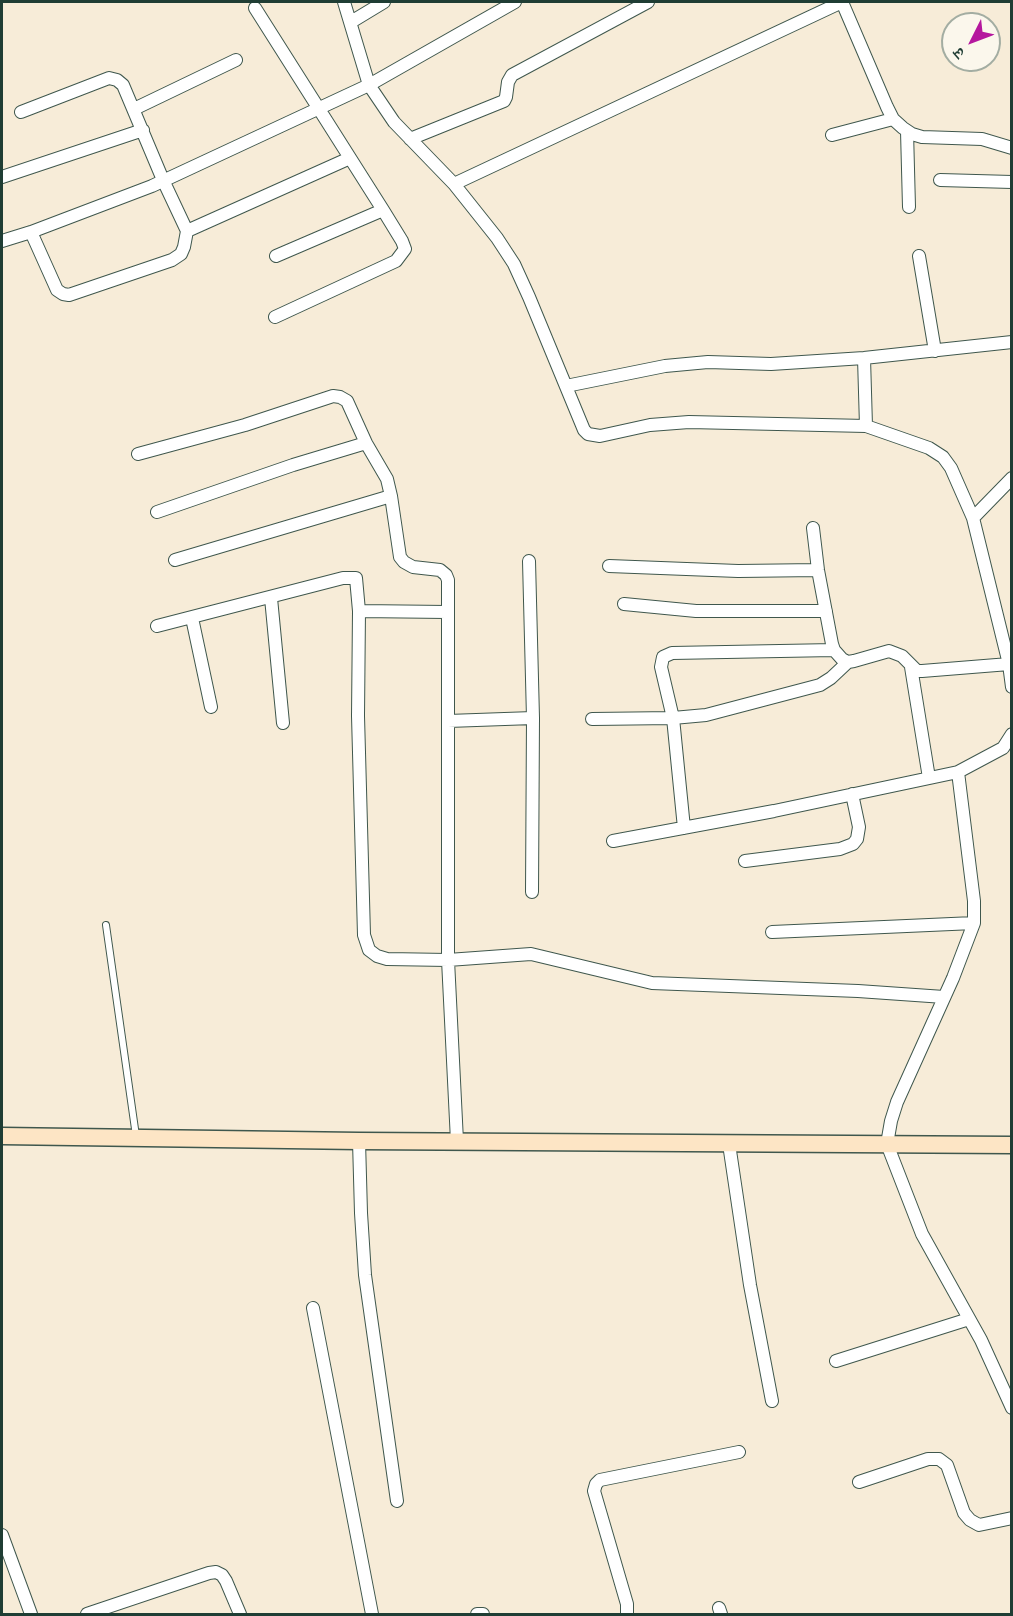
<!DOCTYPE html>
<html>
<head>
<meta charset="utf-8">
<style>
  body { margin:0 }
  #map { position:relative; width:1013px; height:1616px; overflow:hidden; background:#f7ecd8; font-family:"IM FELL DW Pica","Noto Serif Devanagari",serif }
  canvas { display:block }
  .frame { position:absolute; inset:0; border:3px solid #1f3d34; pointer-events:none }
  .north { position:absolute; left:941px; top:12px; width:60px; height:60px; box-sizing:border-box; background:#fbf7ec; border:2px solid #a3ada2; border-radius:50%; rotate:228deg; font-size:16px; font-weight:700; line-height:24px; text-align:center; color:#1f3d34 }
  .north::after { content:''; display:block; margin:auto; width:21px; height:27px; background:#b5179e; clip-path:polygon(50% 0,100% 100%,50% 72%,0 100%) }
</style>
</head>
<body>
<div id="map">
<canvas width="1013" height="1616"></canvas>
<div class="frame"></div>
<div class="north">उ</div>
</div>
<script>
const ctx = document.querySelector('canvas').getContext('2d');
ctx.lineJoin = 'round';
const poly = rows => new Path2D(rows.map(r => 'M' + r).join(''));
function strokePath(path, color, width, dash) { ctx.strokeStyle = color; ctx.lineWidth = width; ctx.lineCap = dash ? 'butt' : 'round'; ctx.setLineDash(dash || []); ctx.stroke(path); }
const lane = poly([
  [106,925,136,1136]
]);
const street = poly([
  [344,2,369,85,394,122,454,184,497,238,514,264,529,297,584,430,588,434,600,436,650,425,689,422,866,426,929,448,943,457,951,468,973,518],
  [842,2,887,107,893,119,903,128,912,134,922,137,982,139,1012,148],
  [255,8,383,210,402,241,405,249,396,261,275,317],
  [351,22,384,2],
  [134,109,236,60],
  [21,112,109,78,117,80,123,85,163,180,187,231,184,247,181,254,172,260,69,295,63,294,57,290,31,232],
  [907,131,909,207],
  [832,135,893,119],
  [410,139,504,101,506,97,508,82,512,75,648,2],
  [2,177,143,130],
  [940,180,1012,182],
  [454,184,842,2],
  [187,231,350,158],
  [2,241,31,232,152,186,369,85,515,2],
  [276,256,383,210],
  [919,256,935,351],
  [864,358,866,426],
  [566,386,665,366,708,362,771,364,864,358,1012,342],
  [138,454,245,425,333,396,340,397,347,401,366,443,387,479,391,496,400,557,404,562,413,567,440,570,446,575,448,580,448,960,457,1141],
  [1012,478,973,518,1009,664,1012,687],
  [157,512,293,465,366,443],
  [813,528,818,570,832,644,834,650,842,659,848,662,854,661,889,651,902,656,917,671,922,671,1009,664],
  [175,560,391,496],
  [529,561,533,718,532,892],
  [609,566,738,571,818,570],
  [271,598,283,723],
  [624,604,696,611,826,611],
  [359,611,447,612],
  [192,618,211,707],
  [157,626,343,578,356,578,359,611,358,716,364,935,369,950,377,956,387,959,448,960,531,954,652,983,858,991,944,997],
  [911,667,929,778],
  [592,719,673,718,706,715,820,685,831,678,848,662],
  [448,721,533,718],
  [958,772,974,901,974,923,953,978,897,1102,891,1121,887,1144,922,1234,981,1340,1012,1408],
  [684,828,673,718,661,667,663,657,672,653,834,650],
  [613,841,774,811,958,772,1003,748,1012,734],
  [745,861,840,849,853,844,857,839,859,827,852,794],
  [772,932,974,923],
  [359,1141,361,1213,365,1275,397,1501],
  [729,1144,750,1285,772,1401],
  [313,1308,372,1614],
  [836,1361,969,1319],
  [859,1482,928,1459,939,1459,947,1465,964,1513,970,1520,979,1525,1012,1518],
  [2,1535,31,1614],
  [719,1608,721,1614],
  [87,1614,209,1573,216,1572,222,1575,226,1581,240,1614],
  [477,1614,483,1614],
  [627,1614,627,1604,594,1491,596,1484,600,1480,739,1452]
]);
const secondary = poly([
  [2,1136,359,1141,1012,1145]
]);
strokePath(lane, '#3f574d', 8);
strokePath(street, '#3f574d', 14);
strokePath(secondary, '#3f574d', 19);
strokePath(lane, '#fff', 6);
strokePath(street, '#fff', 12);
strokePath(secondary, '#fde5c5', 16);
</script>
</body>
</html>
